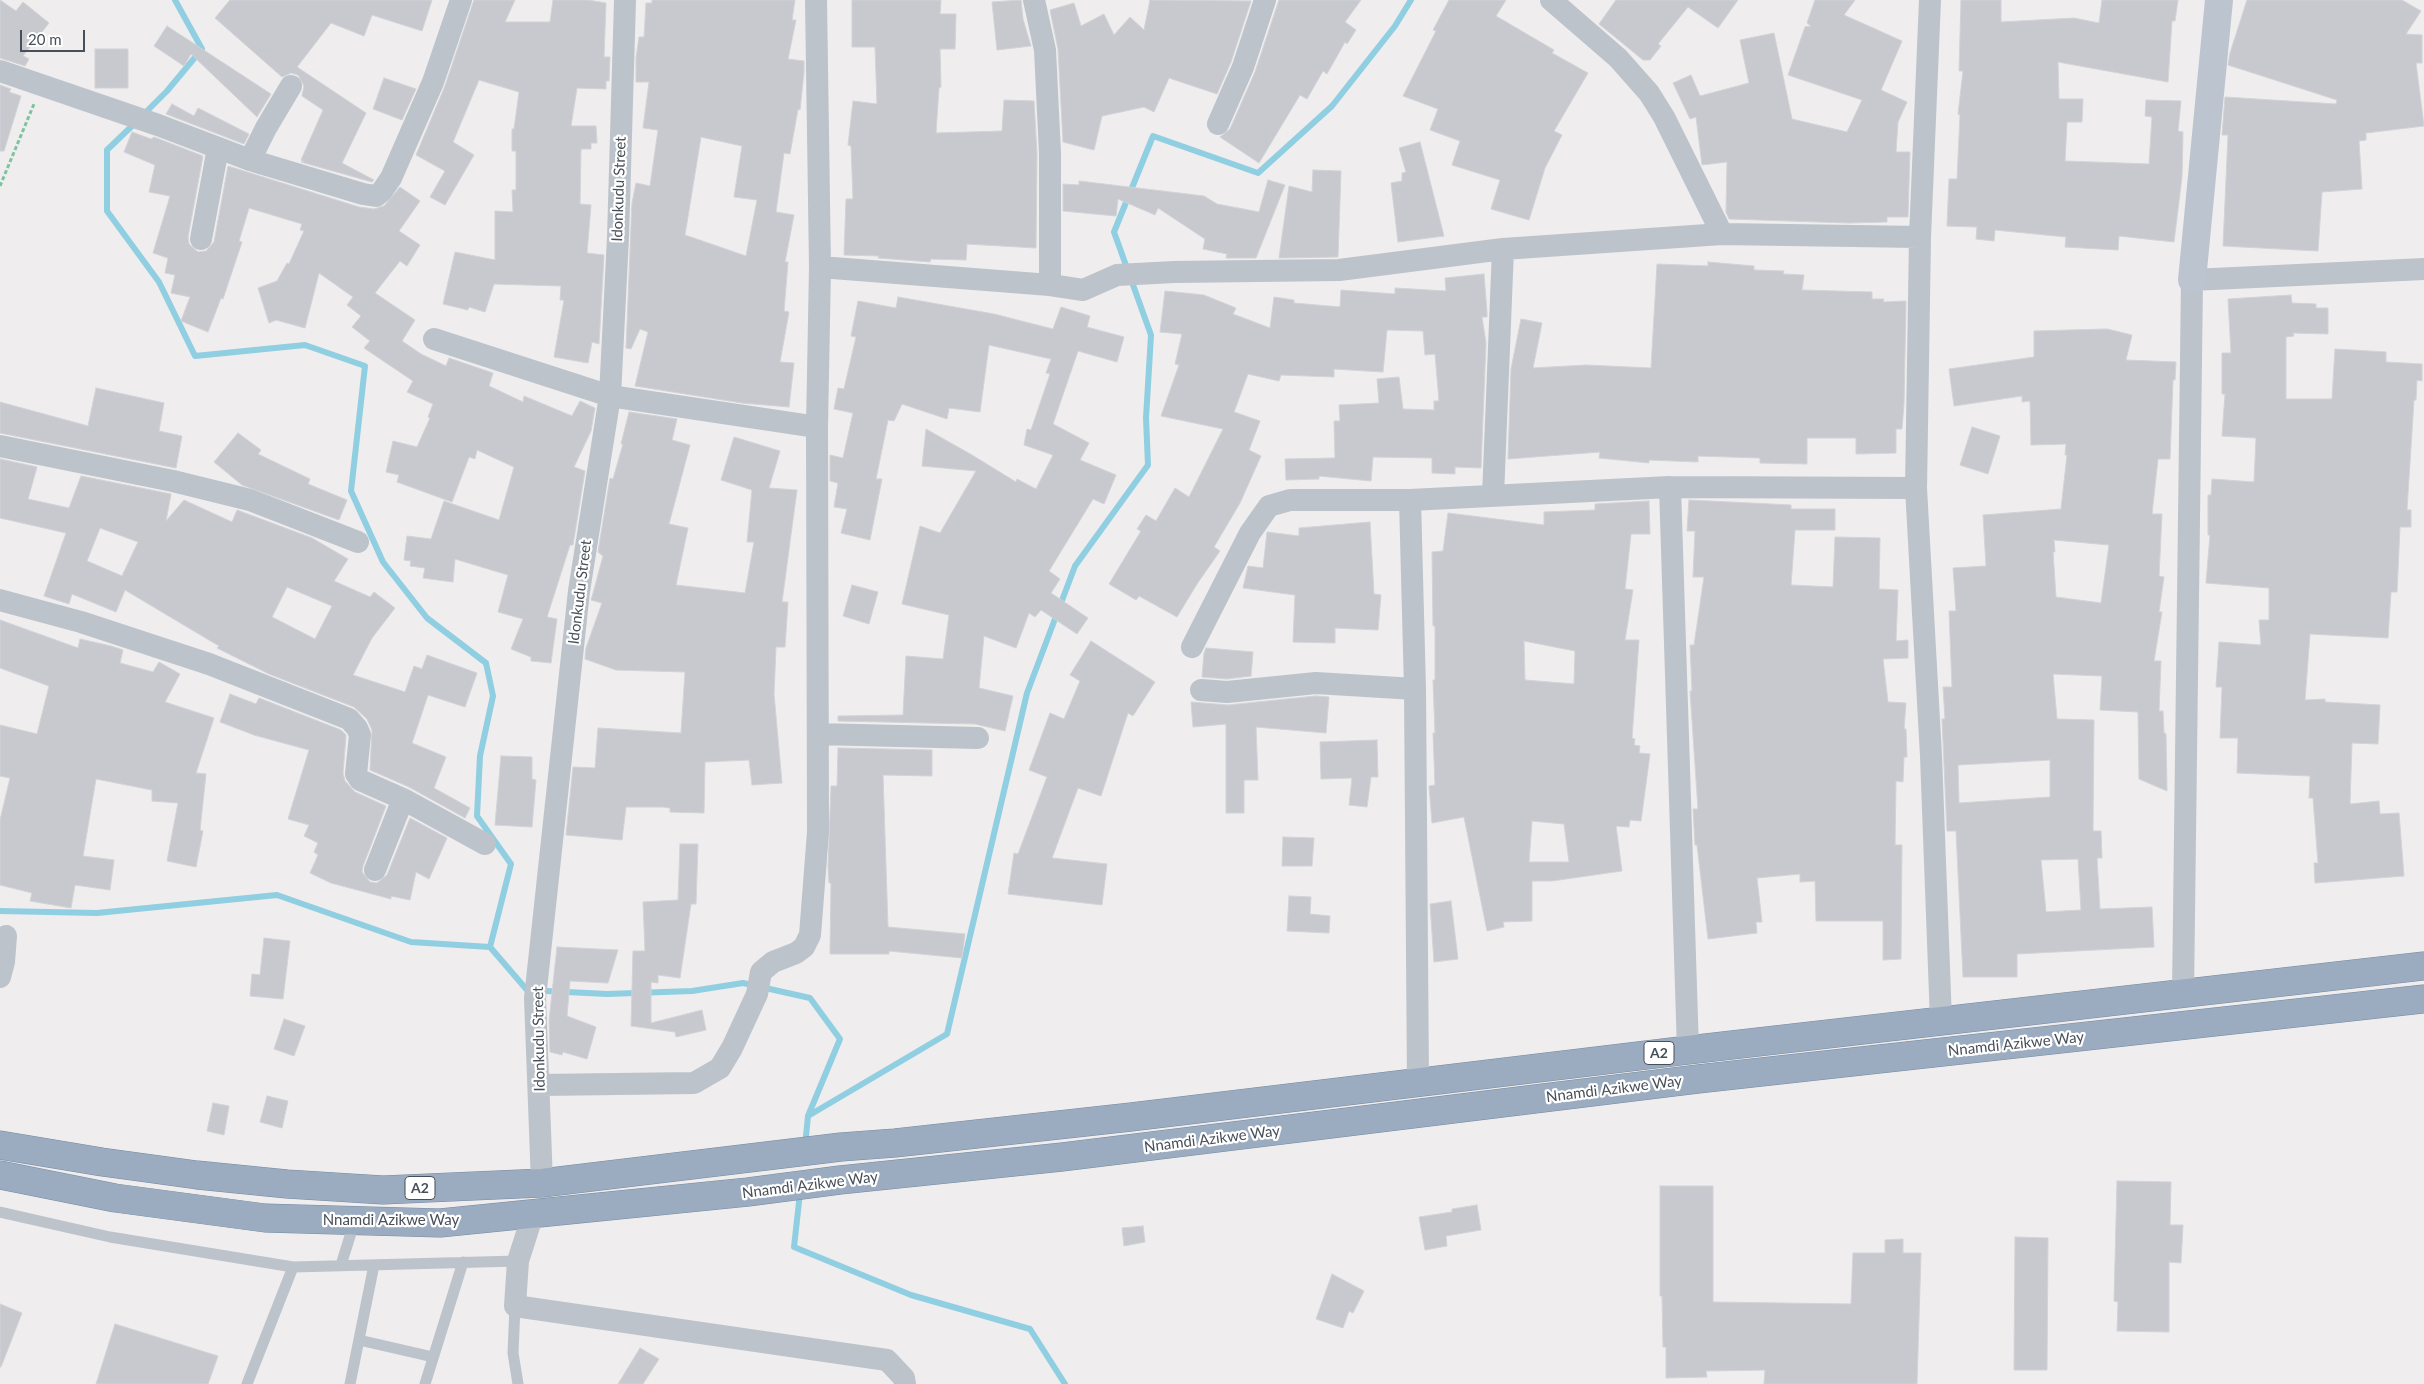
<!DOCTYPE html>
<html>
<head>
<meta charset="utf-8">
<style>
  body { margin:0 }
  #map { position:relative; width:2424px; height:1384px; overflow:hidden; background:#efeded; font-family:Lato,sans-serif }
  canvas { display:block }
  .scale { position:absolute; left:20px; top:30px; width:65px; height:22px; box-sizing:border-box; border:2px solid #474f58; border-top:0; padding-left:6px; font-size:15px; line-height:18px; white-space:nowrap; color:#474f58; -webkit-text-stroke:4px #fff; paint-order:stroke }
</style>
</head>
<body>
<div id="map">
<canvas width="2424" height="1384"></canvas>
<div class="scale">20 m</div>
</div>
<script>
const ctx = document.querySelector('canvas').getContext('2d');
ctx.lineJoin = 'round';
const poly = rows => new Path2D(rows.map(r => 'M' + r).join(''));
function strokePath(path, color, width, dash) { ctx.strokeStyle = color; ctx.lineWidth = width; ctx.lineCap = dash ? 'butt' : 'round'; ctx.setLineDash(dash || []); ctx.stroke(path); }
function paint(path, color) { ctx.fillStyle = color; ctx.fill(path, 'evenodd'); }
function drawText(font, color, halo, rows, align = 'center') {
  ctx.font = font + ' Lato,sans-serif'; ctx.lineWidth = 4.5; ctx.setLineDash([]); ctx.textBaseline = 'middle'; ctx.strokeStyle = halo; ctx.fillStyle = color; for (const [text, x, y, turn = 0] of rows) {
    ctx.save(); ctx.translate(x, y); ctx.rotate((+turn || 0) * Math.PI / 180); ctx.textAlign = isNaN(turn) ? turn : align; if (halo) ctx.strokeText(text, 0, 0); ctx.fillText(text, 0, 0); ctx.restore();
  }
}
const stream = poly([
  [144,114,167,91,202,49,175,0],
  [135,123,107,150,107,211,159,282,195,356,305,345,365,366,351,491,383,562,427,618,486,663,493,696,480,756,477,816,511,864,490,947,527,990,607,994,692,991,743,983,810,998,840,1039,808,1116,805,1146],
  [0,911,97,913,277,895,411,942,490,947],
  [808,1116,947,1034,1027,693,1075,566,1148,465,1146,418,1151,335,1114,232,1153,136,1258,173,1332,106,1395,26,1411,0],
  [800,1193,794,1247,911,1295,1030,1329,1065,1384]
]);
const building = poly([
  [0,0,16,11,23,2,49,23,23,56,29,59,25,66,0,58,0,0],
  [230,0,432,0,422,31,372,15,364,36,331,23,297,67,366,113,342,163,374,180,372,182,301,162,304,162,301,160,323,110,302,96,304,86,298,75,291,73,282,77,215,18,230,0],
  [474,0,515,0,505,22,550,22,553,0,588,0,606,3,604,57,610,57,609,81,606,81,606,89,577,88,571,126,596,126,597,143,591,143,591,149,581,149,580,204,591,205,587,253,604,255,599,344,592,342,588,363,554,357,564,300,560,300,561,286,494,284,485,312,469,307,468,310,443,304,455,252,495,260,495,211,513,212,512,190,516,190,516,151,512,151,512,129,514,129,519,92,479,80,453,142,474,155,445,205,430,197,445,171,416,155,445,86,474,0],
  [652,0,795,0,792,20,796,20,788,59,804,61,804,72,800,110,798,109,790,154,784,153,776,212,794,215,785,262,788,262,784,311,789,312,780,362,794,363,789,407,742,403,635,386,648,332,640,329,631,349,626,348,632,203,636,183,650,186,658,130,643,128,649,82,636,82,636,58,639,37,644,37,646,3,652,3,652,0],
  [701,137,742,146,734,197,757,200,746,256,685,235,701,137],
  [852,0,941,0,940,14,956,14,955,49,940,49,941,87,939,88,936,133,1002,131,1004,100,1034,101,1037,153,1036,248,967,244,966,260,931,259,930,262,878,258,879,256,844,255,846,199,853,199,851,146,848,145,853,101,877,104,875,47,852,47,852,0],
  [1021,0,1023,19,1031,46,997,50,992,2,1021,0],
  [1150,0,1251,1,1231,62,1217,94,1169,78,1154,112,1144,107,1102,116,1094,150,1063,142,1058,49,1050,10,1074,3,1081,26,1104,14,1114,35,1130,17,1144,30,1150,0],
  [1279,0,1361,0,1345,22,1356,30,1347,44,1345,42,1327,74,1323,71,1307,99,1300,95,1259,163,1220,137,1230,129,1255,72,1279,0],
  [1449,0,1506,0,1496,16,1554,50,1552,53,1588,73,1554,131,1562,135,1545,168,1529,220,1491,209,1500,180,1452,165,1460,141,1430,130,1438,109,1403,96,1436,31,1433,30,1449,0],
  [1616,0,1738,0,1718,28,1688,7,1658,44,1661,46,1650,60,1643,60,1599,24,1616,0],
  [1815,0,1855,0,1844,15,1902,41,1881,90,1907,102,1898,122,1896,152,1910,152,1908,217,1887,217,1887,222,1849,223,1729,219,1726,212,1727,162,1702,165,1696,117,1690,119,1673,83,1691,75,1700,96,1749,83,1740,40,1774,33,1792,119,1847,132,1862,100,1788,75,1805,27,1811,26,1807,23,1815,0],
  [1961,0,2001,0,2001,22,2074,18,2099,23,2102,0,2178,0,2175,21,2172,21,2168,82,2058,62,2059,99,2083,99,2082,122,2067,122,2065,161,2149,164,2152,117,2145,116,2146,100,2181,101,2178,131,2183,132,2182,177,2174,242,2119,236,2118,250,2065,247,2066,237,1995,230,1994,241,1976,239,1977,227,1947,226,1949,179,1957,179,1960,115,1958,114,1963,71,1959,71,1961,0],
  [2247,0,2402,0,2421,11,2406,34,2422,35,2422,63,2416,63,2424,126,2366,133,2366,140,2359,141,2362,189,2322,192,2318,251,2223,246,2228,135,2222,135,2225,97,2336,104,2337,100,2228,65,2230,53,2247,0],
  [167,26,271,94,257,117,191,54,184,66,154,46,167,26],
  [95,49,128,49,128,88,95,88,95,49],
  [384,78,416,89,402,120,373,109,384,78],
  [0,85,11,89,9,92,21,96,4,151,0,151,0,85],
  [172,104,194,116,198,108,249,134,244,144,166,114,172,104],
  [132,132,151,139,154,137,203,156,188,237,189,244,198,252,206,251,214,242,228,166,359,207,374,209,384,206,400,187,420,201,399,231,420,245,407,266,400,261,375,293,415,320,402,341,421,354,446,366,449,358,493,373,489,386,523,402,524,396,572,416,580,401,595,408,591,431,574,467,585,471,573,545,570,545,547,617,557,619,551,663,531,661,531,657,511,649,523,619,498,612,508,575,455,559,453,582,423,578,425,568,410,566,411,561,404,560,407,536,431,539,444,501,499,520,514,467,477,450,475,459,469,457,452,502,397,482,399,475,386,472,393,441,417,447,430,418,428,417,433,404,407,392,413,381,364,348,370,341,352,327,361,316,347,305,353,297,319,273,305,328,276,320,269,323,258,288,277,281,287,263,289,264,304,231,300,230,302,224,249,208,239,241,242,242,223,299,221,298,208,332,181,321,190,297,171,293,175,275,165,273,168,258,153,253,170,196,149,192,155,165,124,152,132,132],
  [1420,142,1444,236,1398,242,1391,183,1402,181,1402,173,1406,172,1399,148,1420,142],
  [1313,170,1341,171,1338,257,1279,258,1289,186,1312,192,1313,170],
  [1268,180,1285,185,1256,258,1226,258,1227,254,1203,249,1205,239,1158,208,1155,215,1118,199,1116,216,1063,211,1063,184,1079,185,1079,181,1204,196,1217,204,1259,212,1268,180],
  [1708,262,1754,266,1754,270,1784,271,1783,274,1804,275,1802,290,1872,292,1872,299,1884,299,1883,302,1906,301,1904,404,1902,429,1896,429,1896,453,1856,454,1856,438,1807,438,1807,464,1760,463,1760,458,1698,456,1698,462,1649,460,1649,463,1599,458,1600,452,1508,459,1511,369,1521,319,1542,323,1533,368,1586,365,1651,368,1657,264,1708,266,1708,262],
  [1484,274,1487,312,1487,317,1482,317,1486,343,1481,468,1455,467,1455,474,1432,473,1432,458,1373,457,1371,481,1319,476,1319,479,1286,480,1285,459,1335,458,1334,421,1340,421,1339,405,1379,403,1377,379,1399,377,1403,409,1434,410,1434,401,1439,401,1435,354,1425,355,1423,331,1387,330,1383,372,1334,369,1334,377,1281,375,1279,381,1248,374,1234,412,1260,421,1249,450,1261,456,1240,503,1214,547,1220,551,1197,584,1177,617,1139,596,1136,600,1109,584,1141,531,1137,529,1146,515,1156,521,1175,488,1189,497,1223,429,1161,416,1179,365,1175,364,1182,334,1160,332,1165,291,1204,295,1236,308,1233,314,1270,328,1274,297,1294,300,1294,303,1340,307,1341,290,1395,294,1395,288,1446,291,1445,278,1484,274],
  [2291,295,2292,303,2316,304,2316,308,2328,308,2328,334,2293,333,2294,336,2286,337,2286,399,2332,399,2335,349,2386,352,2386,362,2422,364,2422,381,2417,380,2416,400,2414,400,2407,510,2411,510,2411,527,2400,527,2397,592,2391,592,2388,638,2310,634,2305,700,2325,699,2325,702,2380,705,2378,744,2352,743,2350,804,2379,801,2380,814,2399,813,2404,876,2315,883,2314,863,2318,863,2313,798,2309,798,2310,776,2237,773,2238,738,2220,738,2222,687,2216,687,2219,642,2261,645,2259,620,2269,620,2269,588,2206,583,2210,535,2208,535,2208,495,2211,495,2212,479,2254,482,2256,438,2222,436,2225,394,2222,394,2222,353,2231,353,2228,299,2291,295],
  [898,297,994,314,1053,329,1061,307,1090,316,1087,327,1124,337,1117,362,1078,351,1053,424,1089,443,1080,460,1116,475,1104,504,1093,499,1049,571,1060,579,1051,593,1088,618,1077,634,1041,610,1035,617,1029,613,1016,648,984,636,979,688,1013,696,1005,731,975,724,838,721,838,716,903,715,906,656,943,659,949,615,902,604,920,526,940,533,976,471,922,466,926,429,972,455,1016,482,1017,479,1036,489,1053,455,1024,445,1027,429,1031,430,1050,374,1046,373,1051,359,989,345,980,412,949,408,947,419,902,404,894,421,888,420,876,479,882,479,870,540,841,533,847,509,834,507,838,483,830,481,830,455,843,458,853,413,834,409,838,388,844,389,856,337,851,336,858,301,896,308,898,297],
  [2107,329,2132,335,2126,360,2176,362,2175,380,2173,380,2170,459,2158,459,2152,514,2162,514,2159,576,2164,577,2159,612,2162,612,2154,661,2161,661,2159,711,2163,711,2164,733,2166,734,2167,791,2139,779,2138,712,2100,710,2102,676,2053,674,2057,719,2094,720,2093,831,2101,831,2102,858,2097,858,2100,909,2152,907,2154,947,2017,954,2017,977,1963,977,1956,831,1947,831,1942,719,1945,719,1943,687,1952,687,1949,611,1956,611,1953,568,1986,566,1983,515,2061,509,2067,455,2065,455,2066,444,2031,445,2030,401,2022,402,2022,396,1954,406,1949,369,2034,357,2034,331,2107,329],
  [2054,540,2109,545,2101,603,2056,597,2053,552,2055,552,2054,540],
  [2050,760,2050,797,1959,803,1958,765,2050,760],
  [2078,859,2081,910,2046,912,2041,860,2078,859],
  [96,388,164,403,159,431,182,436,176,468,0,433,0,402,88,426,96,388],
  [629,412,677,419,672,440,690,445,669,524,688,528,676,585,745,593,754,542,747,542,752,490,721,480,734,437,780,451,769,488,797,490,782,602,788,602,785,647,776,647,774,694,782,783,752,785,749,760,705,762,704,813,670,812,670,808,663,807,626,807,622,840,566,835,573,767,595,768,598,728,681,733,685,672,616,670,585,659,586,648,602,603,591,600,592,597,603,556,598,552,610,478,613,479,623,444,621,444,629,412],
  [1972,427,2000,436,1988,474,1960,465,1972,427],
  [238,433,261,450,258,454,310,479,308,484,347,500,339,520,242,485,214,462,238,433],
  [0,459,37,467,28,499,69,508,81,476,171,494,166,521,184,500,232,522,237,510,312,538,348,559,334,581,370,597,374,592,395,608,372,638,353,675,405,692,414,666,422,669,427,655,477,673,465,707,428,695,412,743,446,757,434,788,470,808,465,818,409,787,370,770,372,730,367,719,354,707,269,674,217,648,219,646,125,590,116,612,72,594,69,604,44,596,66,533,0,518,0,459],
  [100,528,138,542,122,576,87,561,100,528],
  [287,587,332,606,315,639,272,617,287,587],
  [1689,500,1791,505,1791,509,1835,509,1835,530,1795,530,1791,585,1833,587,1835,537,1880,538,1879,589,1898,590,1896,641,1908,640,1908,658,1883,659,1888,702,1906,703,1904,729,1906,729,1907,757,1904,757,1903,782,1896,781,1895,845,1902,845,1901,959,1883,960,1883,921,1816,921,1815,881,1800,882,1800,874,1757,878,1762,922,1756,922,1757,933,1708,939,1697,845,1695,845,1693,809,1698,809,1690,691,1692,691,1690,645,1694,645,1704,577,1693,577,1695,531,1687,531,1689,500],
  [1649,501,1650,534,1631,534,1625,589,1633,590,1625,640,1639,640,1632,738,1635,739,1634,745,1640,746,1639,753,1650,754,1641,821,1630,820,1629,827,1616,826,1622,871,1552,881,1532,881,1532,921,1503,922,1504,927,1487,931,1464,817,1432,823,1429,786,1435,785,1433,733,1435,733,1433,680,1435,680,1435,626,1433,626,1432,552,1443,551,1448,513,1544,525,1544,512,1595,510,1595,504,1649,501],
  [1524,641,1575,651,1574,684,1525,680,1524,641],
  [1532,821,1564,824,1569,862,1529,862,1532,821],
  [1370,522,1374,594,1381,595,1378,630,1335,628,1335,643,1293,642,1295,595,1243,588,1248,566,1263,568,1267,532,1299,536,1299,528,1370,522],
  [852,585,878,592,869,624,843,616,852,585],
  [0,620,78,648,80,639,111,646,123,650,120,663,153,672,159,662,180,674,165,702,214,718,196,773,206,774,200,830,203,831,196,867,167,861,178,803,152,801,152,790,96,779,83,856,114,860,110,890,75,885,71,908,30,901,32,893,0,885,0,820,10,778,0,776,0,725,37,734,49,686,0,668,0,620],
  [1091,641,1155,682,1133,716,1128,713,1101,796,1078,788,1052,858,1107,864,1102,905,1008,894,1014,853,1018,854,1047,777,1029,770,1050,713,1064,719,1080,681,1070,675,1091,641],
  [1206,648,1253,652,1251,676,1227,679,1202,677,1204,653,1206,648],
  [230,694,256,704,259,698,341,730,346,735,343,773,345,781,355,792,386,806,363,866,362,872,370,882,377,883,387,875,410,818,447,838,429,879,416,872,410,900,391,896,391,899,331,883,310,873,318,855,314,852,318,843,304,836,309,825,288,819,309,750,254,735,220,722,230,694],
  [1316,696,1329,697,1326,733,1256,727,1258,780,1244,780,1244,813,1226,813,1226,724,1193,727,1191,702,1228,705,1316,696],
  [1377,740,1378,777,1371,777,1367,807,1349,805,1352,778,1321,779,1320,742,1377,740],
  [838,748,932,750,932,776,883,775,888,927,965,934,962,958,889,951,889,954,830,954,831,883,829,883,828,867,831,786,837,786,838,748],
  [501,756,532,757,532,779,536,780,532,827,495,825,501,756],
  [1283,837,1314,838,1312,866,1282,866,1283,837],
  [680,844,698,844,696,904,691,904,680,978,658,975,658,983,651,982,651,1023,702,1010,706,1030,676,1037,675,1032,631,1026,633,951,645,951,643,902,678,900,680,844],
  [1289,896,1311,897,1310,914,1330,916,1329,933,1287,931,1289,896],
  [1451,901,1458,959,1434,962,1430,904,1451,901],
  [264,938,290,941,283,999,250,996,252,974,260,975,264,938],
  [557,947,618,950,608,983,570,981,567,1016,596,1027,587,1059,563,1052,562,1055,550,1052,549,1021,557,947],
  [284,1019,305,1026,294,1056,274,1049,284,1019],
  [267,1096,288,1101,282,1128,260,1122,267,1096],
  [213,1103,229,1106,224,1135,207,1131,213,1103],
  [2117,1181,2171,1182,2170,1225,2183,1225,2181,1263,2169,1262,2169,1332,2117,1331,2118,1302,2114,1301,2117,1181],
  [1660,1186,1713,1186,1713,1302,1851,1304,1853,1253,1885,1253,1885,1240,1903,1239,1903,1253,1921,1253,1917,1384,1764,1384,1765,1370,1706,1371,1707,1377,1666,1378,1666,1347,1663,1347,1662,1296,1660,1296,1660,1186],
  [1477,1205,1481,1230,1446,1236,1447,1246,1425,1250,1419,1217,1452,1212,1452,1209,1477,1205],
  [1143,1226,1145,1242,1124,1246,1122,1228,1143,1226],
  [2015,1237,2048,1238,2047,1370,2014,1370,2015,1237],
  [1332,1274,1364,1291,1353,1313,1349,1311,1343,1328,1316,1319,1332,1274],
  [0,1304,22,1313,1,1367,0,1367,0,1304],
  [115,1324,218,1356,208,1384,96,1384,115,1324],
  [640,1348,659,1359,643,1384,618,1384,640,1348]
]);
const path = poly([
  [0,186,34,104]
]);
const service = poly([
  [0,1212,110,1237,293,1267,518,1261],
  [341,1265,355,1220],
  [515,1306,513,1353,518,1384],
  [359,1340,433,1357],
  [247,1384,293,1267],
  [350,1384,374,1265],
  [425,1384,463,1262]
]);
const minor = poly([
  [1034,0,1045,50,1050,153,1050,285],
  [1551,0,1618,58,1649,93,1664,117,1722,234],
  [1930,0,1920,237,1916,488,1931,756,1941,1021],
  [0,71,158,125,250,160,363,194,376,196,382,191,391,178,433,82,461,0],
  [1218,124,1243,67,1265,0],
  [250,160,266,128,291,86],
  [201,239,218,148],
  [820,267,1050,285,1083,290,1117,275,1174,272,1339,270,1503,249,1722,234,1920,237],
  [434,339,610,396,817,427],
  [0,446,173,481,250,500,358,542],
  [1670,487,1688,1050],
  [1493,496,1503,249],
  [1410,500,1415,689,1418,1083],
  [0,600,81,622,209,664,349,719,357,728,360,735,356,774,360,780,403,799,485,844],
  [1192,647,1250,533,1269,506,1290,500,1410,500,1670,487,1916,488],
  [1201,690,1227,692,1316,683,1415,689],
  [818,734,978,738],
  [375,870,403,799],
  [0,977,4,962,6,936],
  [2183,994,2192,280,2424,269],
  [539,1085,694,1083,720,1068,732,1048,757,994,761,972,773,962,796,953,804,947,810,935,818,832,817,427,820,267,816,0],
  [542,1183,535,998,579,591,610,396,618,237,625,0],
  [533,1214,518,1261,515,1306,887,1360,904,1378,905,1384]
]);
const secondary = poly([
  [2192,280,2219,0]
]);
const trunk = poly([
  [0,1145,102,1162,197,1175,287,1184,383,1190,542,1183,841,1147,895,1143,1131,1117,1688,1050,2424,966],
  [0,1175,115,1198,265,1218,440,1223,748,1192,840,1180,1062,1157,1698,1079,2424,999]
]);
const shields = [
  [1659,1053,30],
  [420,1188,30]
];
const shieldNames = [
  ["A2",1659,1053],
  ["A2",420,1188]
];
const streetNames = [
  ["Idonkudu Street",619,189,-88],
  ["Idonkudu Street",580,592,-83],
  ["Idonkudu Street",539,1039,-91],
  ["Nnamdi Azikwe Way",2016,1044,-6],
  ["Nnamdi Azikwe Way",1614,1089,-7],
  ["Nnamdi Azikwe Way",1212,1139,-7],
  ["Nnamdi Azikwe Way",810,1185,-7],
  ["Nnamdi Azikwe Way",391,1220]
];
strokePath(stream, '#90cee1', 6);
paint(building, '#c7c9cf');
strokePath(building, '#d1d3d7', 1);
strokePath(trunk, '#7489a2', 29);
strokePath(path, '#7bc3a1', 3, [4, 2.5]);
strokePath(service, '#bcc3ca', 11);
strokePath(minor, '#bcc3ca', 22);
strokePath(secondary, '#bcc4cf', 28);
strokePath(trunk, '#9cacc0', 28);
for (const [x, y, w] of shields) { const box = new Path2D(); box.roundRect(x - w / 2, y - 11.5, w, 23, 4); ctx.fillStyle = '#fff'; ctx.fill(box); strokePath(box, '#474f58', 1); }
drawText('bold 14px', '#474f58', null, shieldNames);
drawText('15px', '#474f58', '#fff', streetNames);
</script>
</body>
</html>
